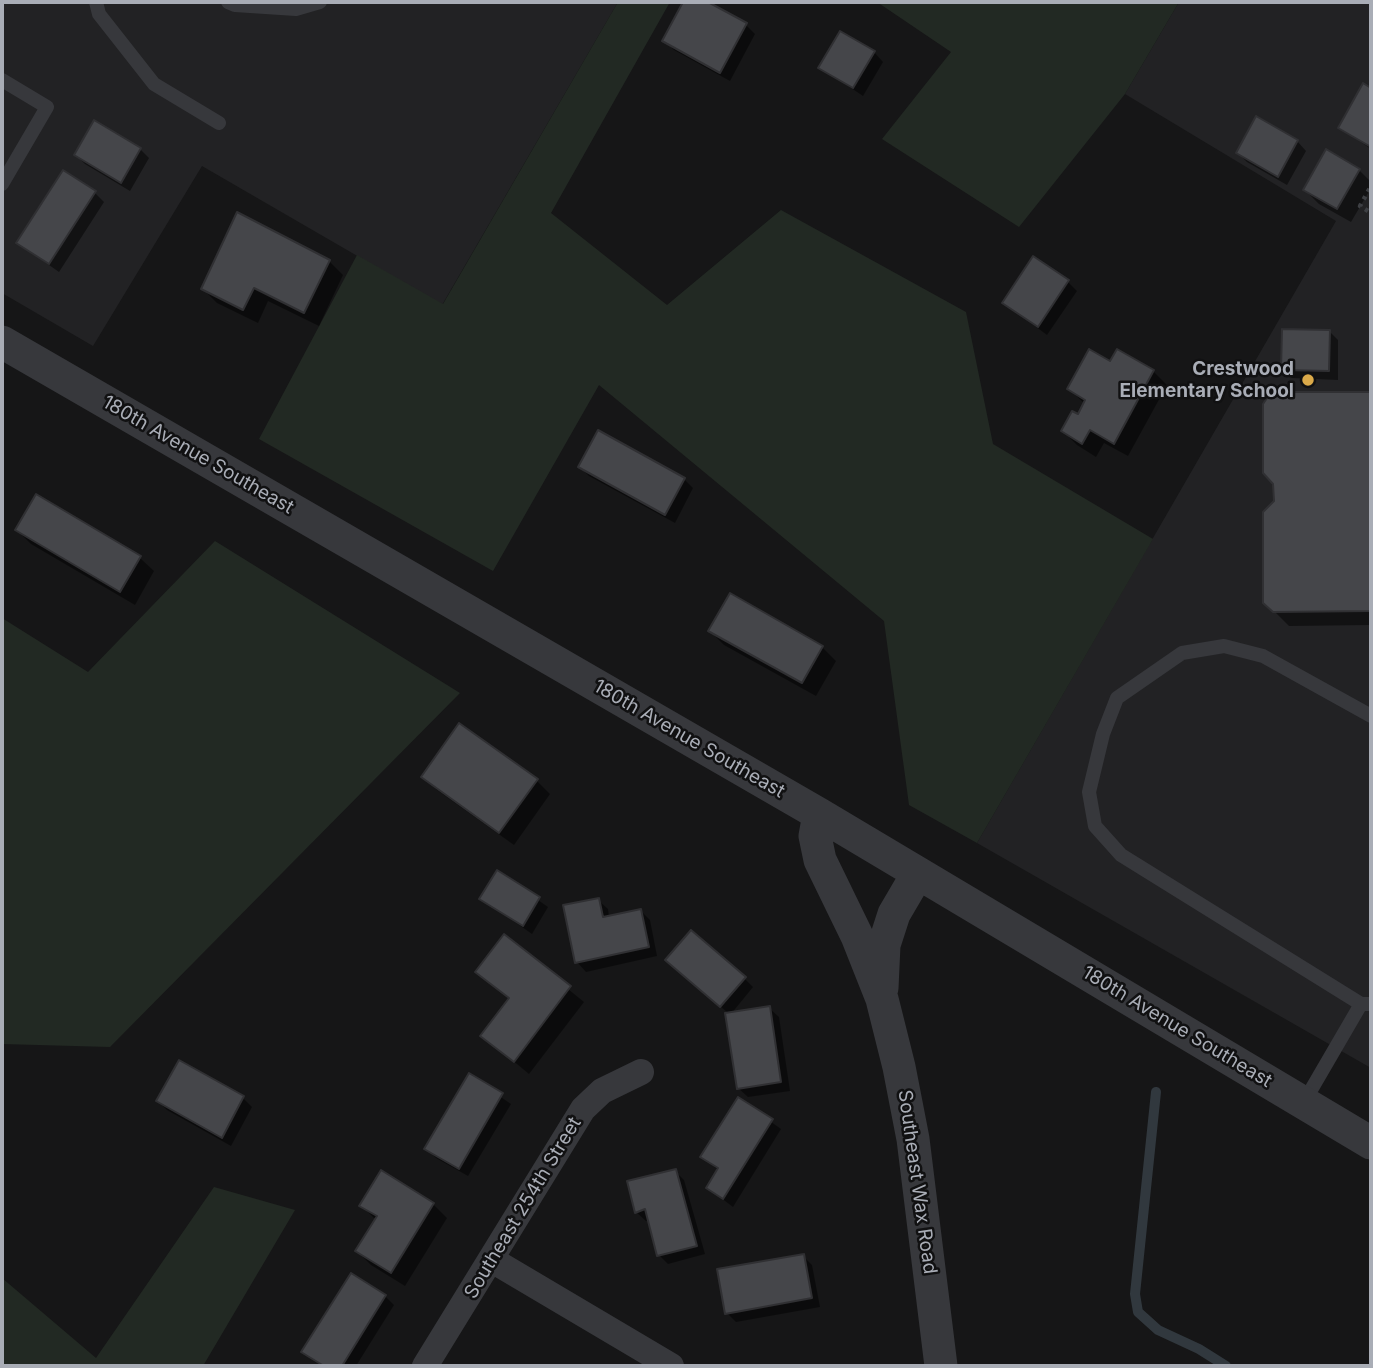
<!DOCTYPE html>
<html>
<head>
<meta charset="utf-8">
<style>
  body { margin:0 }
  #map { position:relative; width:1373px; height:1368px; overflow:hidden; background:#161617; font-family:Inter,sans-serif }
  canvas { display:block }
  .frame { position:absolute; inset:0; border:4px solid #a9adb6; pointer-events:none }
</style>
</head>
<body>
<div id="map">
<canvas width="1373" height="1368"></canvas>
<div class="frame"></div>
</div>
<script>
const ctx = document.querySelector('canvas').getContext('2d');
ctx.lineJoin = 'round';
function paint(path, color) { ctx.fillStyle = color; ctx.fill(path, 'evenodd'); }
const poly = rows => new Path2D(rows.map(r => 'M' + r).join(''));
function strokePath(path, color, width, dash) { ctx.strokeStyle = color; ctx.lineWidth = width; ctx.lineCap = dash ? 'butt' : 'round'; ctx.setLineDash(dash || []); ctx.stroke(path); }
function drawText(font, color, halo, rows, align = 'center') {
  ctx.font = font + ' Inter,sans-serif'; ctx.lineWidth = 5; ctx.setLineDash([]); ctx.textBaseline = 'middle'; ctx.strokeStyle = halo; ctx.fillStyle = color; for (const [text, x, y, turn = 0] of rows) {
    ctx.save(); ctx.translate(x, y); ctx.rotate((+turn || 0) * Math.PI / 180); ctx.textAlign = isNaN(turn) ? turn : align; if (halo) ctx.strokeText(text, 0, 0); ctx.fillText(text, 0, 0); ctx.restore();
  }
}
const built = poly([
  [2,2,618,2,442,305,202,166,93,346,2,293],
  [1179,2,1371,2,1371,1068,977,843,1336,221,1125,94]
]);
const green = poly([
  [618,2,670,2,551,213,667,305,781,210,966,312,993,444,1153,539,977,843,909,805,884,621,599,385,493,571,259,439,357,255,443,304],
  [877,2,1179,2,1125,94,1019,227,882,139,951,52],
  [215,541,460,693,110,1047,2,1044,2,618,88,672],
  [214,1187,295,1210,203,1366,2,1366,2,1278,96,1358]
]);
const shadow = poly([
  [685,2,705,2,746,25,755,34,730,81,674,50,665,41],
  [874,52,883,62,863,96,820,67],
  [1364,85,1371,90,1371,149,1340,128],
  [1257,119,1297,141,1306,151,1287,185,1247,162,1238,153],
  [140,149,149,158,130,191,85,164,76,155],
  [1359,170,1371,182,1371,188,1351,222,1319,204,1305,190],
  [95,193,104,202,59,272,18,243],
  [329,261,343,275,319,326,268,301,258,323,217,303,203,289],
  [1068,282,1077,291,1047,335,1004,303],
  [1329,331,1338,340,1338,380,1292,378,1283,369],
  [1118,351,1153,371,1167,385,1128,456,1104,443,1096,457,1077,445,1063,431,1078,416,1085,404,1069,389,1111,364],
  [1272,394,1371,394,1371,625,1289,626,1265,602,1276,502],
  [580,467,684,479,693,488,675,523,589,476],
  [37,496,140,558,154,571,135,605,31,544,17,530],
  [710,631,822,647,836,661,816,696,724,645],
  [423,776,536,780,550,794,514,845,437,790],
  [498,872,548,907,532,934,481,898],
  [598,900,608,909,609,917,641,911,650,920,657,956,586,972,577,962],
  [504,937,584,1002,529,1074,482,1035,510,1000,477,971],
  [676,969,744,978,753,987,731,1014,769,1008,779,1017,790,1091,748,1097,738,1088,727,1012],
  [179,1062,243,1098,252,1107,231,1146,167,1110,158,1101],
  [470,1076,511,1104,468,1176,436,1158,427,1149],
  [739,1099,781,1129,733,1207,708,1188,719,1171,703,1157],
  [675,1171,684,1180,705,1254,668,1264,659,1255,650,1220,646,1221,636,1212],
  [433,1204,447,1218,405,1286,371,1265,357,1251,375,1219,361,1205],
  [803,1256,812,1265,820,1307,736,1322,727,1313],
  [385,1296,394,1305,356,1366,322,1366,303,1351]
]);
const stream = poly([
  [1156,1092,1135,1294,1138,1312,1158,1330,1199,1349,1226,1366]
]);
const building = poly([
  [683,2,708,2,747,23,720,73,662,41,683,2],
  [840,31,875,51,853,88,818,68,840,31],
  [1363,83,1371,88,1371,147,1338,128,1363,83],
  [1256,116,1298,140,1278,177,1236,153,1256,116],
  [94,120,141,148,121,183,74,155,94,120],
  [1326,149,1360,169,1337,209,1303,190,1326,149],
  [63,170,96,191,49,264,16,243,63,170],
  [237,212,330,260,304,313,254,288,243,310,201,289,237,212],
  [1033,256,1069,280,1038,327,1002,303,1033,256],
  [1282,329,1330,330,1329,371,1281,370,1282,329],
  [1089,349,1110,361,1117,349,1154,370,1114,444,1090,430,1082,444,1061,431,1072,411,1078,414,1085,400,1067,389,1089,349],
  [1271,392,1371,392,1371,611,1273,612,1263,603,1263,512,1274,501,1273,484,1263,473,1263,404,1271,392],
  [598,430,685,478,665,515,578,467,598,430],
  [36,494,141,556,120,592,15,530,36,494],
  [730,593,823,646,802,683,708,631,730,593],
  [459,723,538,779,499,833,421,777,459,723],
  [497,870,540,897,523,926,479,899,497,870],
  [599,898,603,917,641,909,649,947,575,963,563,905,599,898],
  [691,930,746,977,720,1007,665,960,691,930],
  [504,934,571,986,514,1062,480,1036,509,998,475,972,504,934],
  [770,1006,781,1082,737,1089,725,1013,770,1006],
  [179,1060,244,1096,222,1138,156,1101,179,1060],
  [469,1073,503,1093,459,1169,424,1149,469,1073],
  [738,1097,773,1119,723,1199,706,1188,718,1168,700,1157,738,1097],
  [676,1169,697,1246,657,1256,645,1209,635,1213,627,1181,676,1169],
  [381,1170,434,1203,391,1273,355,1251,377,1216,359,1206,381,1170],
  [804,1254,812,1298,725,1314,717,1269,804,1254],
  [351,1273,386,1295,342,1366,324,1366,301,1352,351,1273]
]);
const path = poly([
  [1368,211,1360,206,1371,186]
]);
const service = poly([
  [96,2,99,14,154,84,219,123],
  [228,2,235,5,296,9,320,2],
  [2,80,47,107,2,184],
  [1371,716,1263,656,1224,646,1182,653,1117,698,1103,734,1089,792,1095,826,1121,855,1361,1004,1371,1004],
  [1304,1102,1361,1004]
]);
const minor = poly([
  [492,1260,671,1366],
  [425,1366,583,1109,602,1091,641,1072]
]);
const tertiary = poly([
  [2,342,819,814,1371,1143],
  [819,814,815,836,820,860,857,936,882,999,899,1067,913,1139,941,1366],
  [882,988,884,945,894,914,918,873]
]);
const markers = [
  [1308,380,7,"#dbaa4a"]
];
const poiNames = [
  ["Crestwood",1294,369],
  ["Elementary School",1294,391]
];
const streetNames = [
  ["180th Avenue Southeast",198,455,30],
  ["180th Avenue Southeast",689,739,30],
  ["180th Avenue Southeast",1177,1027,31],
  ["Southeast Wax Road",917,1182,82],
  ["Southeast 254th Street",523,1208,-59]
];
paint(built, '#222224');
paint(green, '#222923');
paint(shadow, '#0007');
strokePath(stream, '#31383e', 10);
paint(building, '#45464a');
strokePath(building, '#303033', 2);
strokePath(path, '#3d3f43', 4.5, [3.5, 5]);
strokePath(service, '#37383c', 14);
strokePath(minor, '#37383c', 26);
strokePath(tertiary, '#37383c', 33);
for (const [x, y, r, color] of markers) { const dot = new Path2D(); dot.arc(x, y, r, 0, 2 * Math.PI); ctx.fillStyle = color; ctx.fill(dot); strokePath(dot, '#111112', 2.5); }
drawText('bold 19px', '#a9adb6', '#111112', poiNames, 'right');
drawText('19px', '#a9adb6', '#111112', streetNames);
</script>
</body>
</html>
